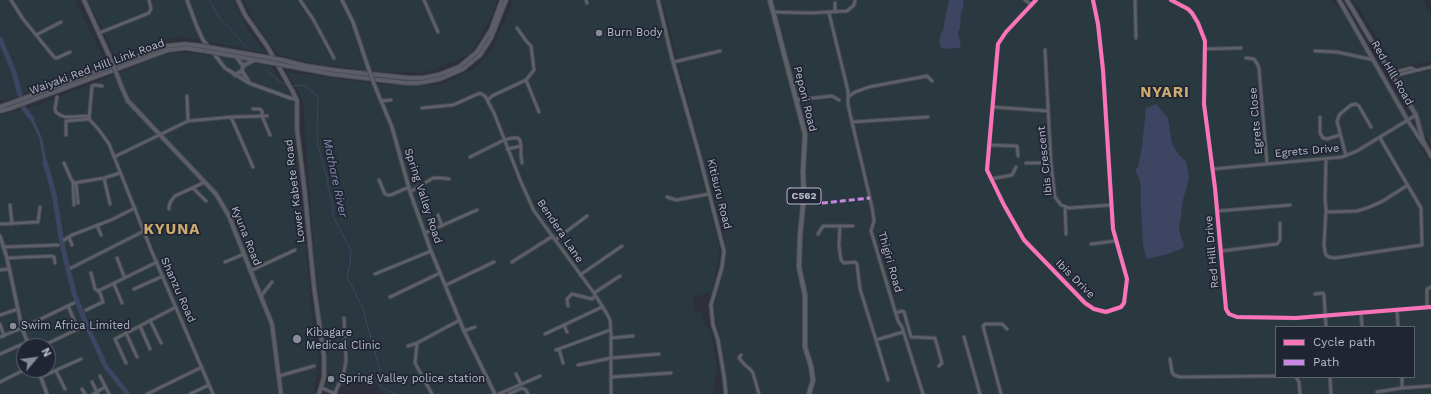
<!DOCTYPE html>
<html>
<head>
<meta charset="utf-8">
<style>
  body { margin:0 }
  #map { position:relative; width:1431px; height:394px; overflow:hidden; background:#2d303a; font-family:"Work Sans",sans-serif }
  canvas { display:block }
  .legend { position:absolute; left:1275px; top:326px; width:140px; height:52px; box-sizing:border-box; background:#202534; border:1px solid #5d6170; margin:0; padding:5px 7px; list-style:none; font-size:12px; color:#b8bbc9 }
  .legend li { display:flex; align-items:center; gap:8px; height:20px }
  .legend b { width:20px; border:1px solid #5d6170 }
  .north { position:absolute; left:16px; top:338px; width:40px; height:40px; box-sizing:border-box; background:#202534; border:1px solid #5d6170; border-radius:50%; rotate:61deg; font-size:11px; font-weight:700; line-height:16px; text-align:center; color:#b8bbc9 }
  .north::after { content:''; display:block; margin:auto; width:14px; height:18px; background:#878a97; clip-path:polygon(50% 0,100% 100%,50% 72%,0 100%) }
</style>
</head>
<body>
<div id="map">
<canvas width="1431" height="394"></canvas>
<ul class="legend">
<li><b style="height:5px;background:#fb73b8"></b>Cycle path</li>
<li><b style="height:5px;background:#c787e3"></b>Path</li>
</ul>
<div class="north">N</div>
</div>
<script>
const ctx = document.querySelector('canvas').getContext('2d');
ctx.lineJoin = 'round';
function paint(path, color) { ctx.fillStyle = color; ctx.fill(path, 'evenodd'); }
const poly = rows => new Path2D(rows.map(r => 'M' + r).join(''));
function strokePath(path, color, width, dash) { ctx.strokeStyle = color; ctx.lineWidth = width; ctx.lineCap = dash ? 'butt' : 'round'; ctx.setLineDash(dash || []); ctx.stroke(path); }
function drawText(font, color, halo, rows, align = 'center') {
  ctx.font = font + ' "Work Sans",sans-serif'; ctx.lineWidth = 3.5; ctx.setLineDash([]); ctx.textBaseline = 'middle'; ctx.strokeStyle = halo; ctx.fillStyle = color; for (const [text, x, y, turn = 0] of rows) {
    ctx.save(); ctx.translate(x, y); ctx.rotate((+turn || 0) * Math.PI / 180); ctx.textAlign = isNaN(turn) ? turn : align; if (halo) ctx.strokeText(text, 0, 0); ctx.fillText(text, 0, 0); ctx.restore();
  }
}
const green = poly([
  [0,0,75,0,105,62,10,99,0,101],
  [88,0,234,0,248,30,265,53,181,36,157,42,116,58],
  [244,0,497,0,491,17,470,55,423,73,386,72,324,65,278,55,256,24],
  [514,0,656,0,720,249,712,292,693,297,693,310,702,313,704,324,711,332,717,370,713,394,384,394,369,376,343,386,340,390,323,387,327,373,314,253,303,100,287,72,386,85,441,85,474,69,493,49],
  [662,0,1331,0,1342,11,1431,165,1431,394,728,394,723,354,714,308,726,260,724,232,707,175],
  [1276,327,1414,327,1414,377,1276,377],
  [1354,0,1423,0,1431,16,1431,61,1396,68],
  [176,52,201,54,271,66,292,96,294,108,296,146,314,336,319,362,313,394,0,394,0,115,35,106,166,54],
  [24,346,48,346,48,370,24,370],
  [1431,70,1431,145,1394,79]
]);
const water = poly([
  [949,0,963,0,963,9,961,12,960,28,958,32,958,35,961,43,959,48,957,48,945,49,941,48,940,45,939,39,943,30],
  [1156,104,1168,118,1172,144,1179,155,1186,161,1188,170,1189,179,1183,200,1179,230,1184,246,1181,249,1168,254,1147,259,1143,245,1141,209,1141,184,1135,169,1138,168,1142,147,1146,108]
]);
const stream = poly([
  [209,0,220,19,230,28,246,47],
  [265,69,280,82,287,85],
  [293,86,304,85,318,97,317,135,318,146,325,172,328,178,327,182,332,202,333,216,351,251,350,264,347,275,349,282,352,286,363,309,371,339,376,345,377,349,375,353,380,370,380,386,382,388,395,394]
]);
const canal = poly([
  [32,119,41,139,45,162]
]);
const river = poly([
  [0,39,14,72,20,95],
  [23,107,32,119],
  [45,162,54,194,63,249,74,293,87,326,106,367,127,393]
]);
const minor = poly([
  [11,0,23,19,54,57,57,58,70,52],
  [300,0,313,19,334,58],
  [424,0,438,32],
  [586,0,587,3],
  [1025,0,1032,5],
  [1036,0,1006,32,998,44,987,170,1004,205,1024,240,1085,303,1094,309,1106,312,1121,307,1124,303,1127,279,1113,229,1103,70,1098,24,1093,0],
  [1135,0,1136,38],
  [1171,0,1188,9,1192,13,1198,23,1205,41,1204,104,1215,188,1226,309,1229,314,1237,317,1296,318,1431,307],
  [835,3,835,12],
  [774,12,811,13,847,11,854,5,855,0],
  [829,13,848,91,848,105,872,207,874,221,871,231,898,321,902,327,923,394],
  [517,28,527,42,531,46,534,70,526,80,539,112],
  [99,33,149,13,151,9,149,0],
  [36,35,61,22],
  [1205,49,1241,48],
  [1045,50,1051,163,1055,197,1061,205,1069,208,1111,205],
  [1315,51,1337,52,1374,60],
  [1246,58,1254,59,1258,65,1259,69,1267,163],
  [674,62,720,51],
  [1391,73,1411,68,1415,70],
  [1393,76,1431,67],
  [102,86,94,85,92,86,89,119,99,130,109,144,152,252,213,394],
  [187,96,188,121],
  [57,97,55,109,56,112,60,115,65,117,89,116],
  [848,97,855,92,869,87,927,76,932,81],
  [488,100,492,96,526,80],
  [796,100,832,96,839,100],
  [381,101,391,100],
  [993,107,1048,111],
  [422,108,453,105,480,93,485,96,494,113,521,182,534,211,594,293,607,314,610,320,611,332,611,394],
  [253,109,260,109,262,111,262,116,270,135],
  [231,117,267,116],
  [1320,117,1320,133,1323,138,1327,139,1340,135],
  [852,122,928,117],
  [66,135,66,121,89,119],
  [990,145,1017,146,1018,156],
  [507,149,521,146,521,156,522,163],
  [1346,156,1337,121,1340,114,1351,105,1356,104,1359,106,1371,127],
  [114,157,188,121,231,117,253,167],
  [470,157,504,140,512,138,518,138,520,140,521,146],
  [1326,159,1325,199,1326,210,1329,212,1357,211,1367,208,1381,202,1408,185],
  [64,163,71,179,74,183,104,178,120,173],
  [1026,163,1051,163],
  [1213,169,1342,157,1357,151,1416,115],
  [104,178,110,204],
  [991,179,1012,175,1016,167],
  [379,180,385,194,387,195,391,195,409,187],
  [73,182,74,205],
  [76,183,78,203],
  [193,188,206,201],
  [410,192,433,178,441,178,449,179],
  [667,197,676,200,709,194],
  [10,205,12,224],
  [1065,207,1066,234],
  [169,209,169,206,171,201,175,196,205,182],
  [1326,210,1324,244,1325,252,1326,255,1329,257,1335,258,1422,245,1421,208,1380,138],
  [1218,211,1290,205],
  [438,215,442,226],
  [0,224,38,222,40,207],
  [97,225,101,235],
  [840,226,839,245,841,260,844,263,855,262,857,264,860,289,876,340,888,380],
  [425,233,477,210],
  [818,234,823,226,853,226],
  [69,237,72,245],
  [64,240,72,235,111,220,135,208],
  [555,240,587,216],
  [1091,244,1115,241],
  [3,247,58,245],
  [1221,251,1277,244,1280,240,1280,223],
  [7,258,52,256,54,257,55,263],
  [117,258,124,276,124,278],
  [225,262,244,254],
  [512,262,553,236],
  [71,268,144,231],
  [0,270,8,269],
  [250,271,295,250],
  [91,273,95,289,98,291,157,262],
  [375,274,431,251],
  [580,275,622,246],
  [114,284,122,303],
  [446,285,494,262],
  [134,289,163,276],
  [594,293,620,276],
  [1315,294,1323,293,1324,295,1326,327],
  [261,296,272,282],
  [390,297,440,273],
  [568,306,567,299,572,294,592,299,595,296],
  [1427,307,1427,289,1431,287],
  [86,310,103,302,99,290],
  [1397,311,1398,327],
  [1361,312,1362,327],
  [896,313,902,311,904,312,911,337,935,338,942,363,939,366],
  [0,315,18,309],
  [150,320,161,343],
  [0,324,4,336],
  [564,325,567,332],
  [140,326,150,349],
  [464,331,475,327],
  [126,333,137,357],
  [545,334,602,307],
  [0,337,22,328,74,303],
  [964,337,980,394],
  [611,338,633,336],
  [876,340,903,332],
  [42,346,78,329,68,306],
  [408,346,417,343],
  [559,349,563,363],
  [556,350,610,330],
  [0,354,27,342],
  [741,355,739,358,745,365,750,369,753,373,759,394],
  [1170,359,1172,372,1174,375,1180,377,1276,376],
  [126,363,115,339,176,307],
  [578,365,611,358,659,354],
  [56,371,65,389],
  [516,374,521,384],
  [100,376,109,394],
  [279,376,314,366],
  [41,377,81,359],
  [611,377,671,373],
  [1296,377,1299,382,1300,394],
  [1330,377,1331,394],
  [1402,377,1402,388],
  [0,382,24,370],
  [92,382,98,394],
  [322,388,336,394],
  [82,389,85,394],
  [1377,392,1402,388,1430,386],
  [335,393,344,372,346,361,344,318],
  [93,394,105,387],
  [147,394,202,367],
  [190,394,209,385],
  [432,394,415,363,417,343,460,320],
  [499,394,540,376],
  [509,394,522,388,526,390,528,394],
  [1001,394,983,326,985,324,1002,324,1007,329]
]);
const tertiary = poly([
  [187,0,197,27,203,40,225,68,249,83,290,98,296,99],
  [342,0,353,22,368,67],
  [658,0,672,58,699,154,724,251,722,267,711,305,713,325,718,340,724,376,726,394],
  [374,84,392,127,410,192,431,251,464,331,495,394],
  [1408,121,1424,145],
  [0,236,7,258,22,328,29,346],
  [38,370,47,394]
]);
const secondary = poly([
  [84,0,112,62],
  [238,0,245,15,267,46,293,92,297,101,297,129,305,194,314,287,324,357,324,377,319,394],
  [1339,0,1408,121],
  [1347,0,1416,115,1423,141,1431,156],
  [213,48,271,58],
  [217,53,273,63],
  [236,56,243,66,242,71,248,81],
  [282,60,306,66,341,71,409,78,422,78,438,75,459,67,477,52,491,30,502,0],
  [283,65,331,74,406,83,418,83,440,79,463,69,480,55,491,38,506,0],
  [243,66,254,60],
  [116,72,122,88,128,101,216,194,229,216,257,287,272,324,281,394],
  [235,75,242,71],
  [0,107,166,46,185,44,202,46],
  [0,111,11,108,168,50,186,48,206,51]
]);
const primary = poly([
  [770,0,805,134,803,172,804,195,800,236,799,267,805,295,805,347,811,366,813,380,809,394]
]);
const tertiaryBridge = poly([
  [368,67,374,84]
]);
const secondaryBridge = poly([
  [202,46,213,48],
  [206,51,217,53],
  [271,58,282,60],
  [112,62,116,72],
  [273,63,283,65]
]);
const quiet = poly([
  [804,201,823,203,870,198]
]);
const cycleway = poly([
  [1036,0,1006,32,998,44,987,170,1004,205,1024,240,1085,303,1094,309,1106,312,1121,307,1124,303,1127,279,1113,229,1103,70,1098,24,1093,0],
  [1171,0,1188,9,1192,13,1198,23,1205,41,1204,104,1215,188,1226,309,1229,314,1237,317,1296,318,1431,307]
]);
const markers = [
  [599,33,4,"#878a97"],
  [13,326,4,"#878a97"],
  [297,339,5,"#878a97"],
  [331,379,4,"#878a97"]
];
const shields = [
  [804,196,34]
];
const shieldNames = [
  ["C562",804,196]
];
const poiNames = [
  ["Burn Body",607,33],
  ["Swim Africa Limited",21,326],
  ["Kibagare",306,333],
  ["Medical Clinic",306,346],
  ["Spring Valley police station",339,379]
];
const streetNames = [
  ["Waiyaki Red Hill Link Road",97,67,-20],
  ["Red Hill Road",1392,73,60],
  ["Peponi Road",805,99,76],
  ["Egrets Close",1256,121,-95],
  ["Egrets Drive",1307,151,-5],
  ["Ibis Crescent",1045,161,-96],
  ["Lower Kabete Road",295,191,-97],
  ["Kitisuru Road",719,194,76],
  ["Spring Valley Road",423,196,72],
  ["Bendera Lane",560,231,56],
  ["Kyuna Road",246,236,68],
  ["Red Hill Drive",1212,252,-95],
  ["Thigiri Road",890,262,74],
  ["Ibis Drive",1075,279,45],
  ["Shanzu Road",178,290,66]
];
const waterNames = [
  ["Mathare River",335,178,78]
];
const districtNames = [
  ["NYARI",1165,93],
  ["KYUNA",172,230]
];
paint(green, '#2a383f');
paint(water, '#3d4562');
strokePath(stream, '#3d4562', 1);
strokePath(canal, '#3d4562', 3);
strokePath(river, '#3d4562', 5);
strokePath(minor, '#494b53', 4.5);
strokePath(tertiary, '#494b53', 5);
strokePath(secondary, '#494b53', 5.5);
strokePath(primary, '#4b4d56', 6);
strokePath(minor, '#5d6068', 2.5);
strokePath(tertiary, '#5d6068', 3);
strokePath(secondary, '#5c5d66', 3.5);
strokePath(primary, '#5f6169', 4);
strokePath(tertiaryBridge, '#494b53', 5, []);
strokePath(secondaryBridge, '#494b53', 5.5, []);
strokePath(tertiaryBridge, '#5d6068', 3);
strokePath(secondaryBridge, '#5c5d66', 3.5);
strokePath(quiet, '#c787e3', 3, [6, 3]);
strokePath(cycleway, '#fb73b8', 4);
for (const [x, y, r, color] of markers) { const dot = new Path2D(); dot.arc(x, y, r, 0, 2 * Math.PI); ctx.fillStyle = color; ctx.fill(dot); strokePath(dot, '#202534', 1.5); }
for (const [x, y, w] of shields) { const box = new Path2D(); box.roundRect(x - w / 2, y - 8, w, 16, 3); ctx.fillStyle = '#202534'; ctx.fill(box); strokePath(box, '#b8bbc9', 1); }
drawText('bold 10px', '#b8bbc9', null, shieldNames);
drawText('11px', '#b8bbc9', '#202534', poiNames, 'left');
drawText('11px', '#b8bbc9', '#202534', streetNames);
drawText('italic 12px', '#828cae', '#202534', waterNames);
ctx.letterSpacing = '1px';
drawText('bold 15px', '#cdab6f', '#202534', districtNames);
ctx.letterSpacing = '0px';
</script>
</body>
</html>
